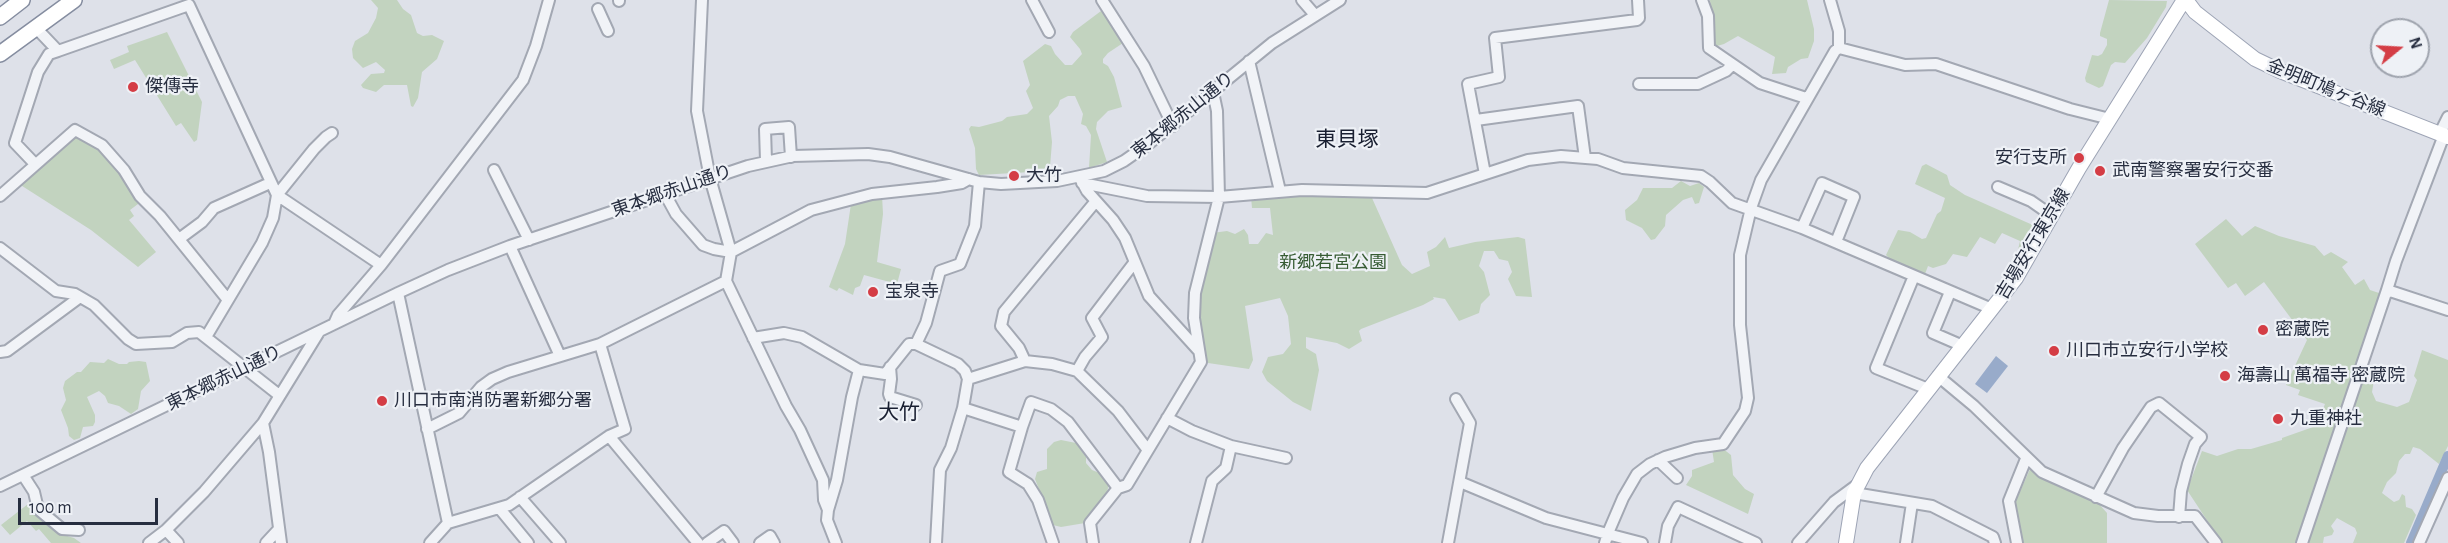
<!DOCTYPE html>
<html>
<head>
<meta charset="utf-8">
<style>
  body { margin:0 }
  #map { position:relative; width:2448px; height:543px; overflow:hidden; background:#dee1e9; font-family:"Alegreya Sans",sans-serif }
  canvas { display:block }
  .north { position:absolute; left:2370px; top:18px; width:60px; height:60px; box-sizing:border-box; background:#eef1f6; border:2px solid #9ea3ad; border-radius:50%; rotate:72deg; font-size:16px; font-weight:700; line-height:24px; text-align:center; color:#272e40 }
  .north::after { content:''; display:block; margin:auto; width:21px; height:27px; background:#d43d45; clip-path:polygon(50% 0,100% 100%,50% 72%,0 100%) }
  .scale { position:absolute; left:18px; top:498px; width:140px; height:27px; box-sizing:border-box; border:3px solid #272e40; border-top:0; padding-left:8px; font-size:18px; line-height:21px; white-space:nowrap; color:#272e40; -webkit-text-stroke:4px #eef1f6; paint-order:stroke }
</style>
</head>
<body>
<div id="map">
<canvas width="2448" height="543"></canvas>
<div class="north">N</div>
<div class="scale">100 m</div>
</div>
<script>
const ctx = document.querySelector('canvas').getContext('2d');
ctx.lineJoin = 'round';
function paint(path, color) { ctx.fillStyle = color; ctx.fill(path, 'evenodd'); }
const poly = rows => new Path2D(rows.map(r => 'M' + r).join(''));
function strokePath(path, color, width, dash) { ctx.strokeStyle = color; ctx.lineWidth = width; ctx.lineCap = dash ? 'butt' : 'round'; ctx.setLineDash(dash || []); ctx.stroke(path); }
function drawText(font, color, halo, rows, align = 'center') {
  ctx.font = font + ' "Alegreya Sans","Noto Sans JP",sans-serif'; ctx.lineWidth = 4.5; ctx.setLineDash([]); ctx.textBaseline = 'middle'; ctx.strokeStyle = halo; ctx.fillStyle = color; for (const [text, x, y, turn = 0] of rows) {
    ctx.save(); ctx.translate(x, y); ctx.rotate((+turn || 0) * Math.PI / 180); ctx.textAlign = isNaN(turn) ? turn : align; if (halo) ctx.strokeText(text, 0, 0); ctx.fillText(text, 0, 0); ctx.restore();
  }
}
const green = poly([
  [371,0,397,0,403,9,411,15,417,33,423,36,432,35,444,41,437,59,422,72,418,98,413,107,411,106,407,85,384,85,376,92,363,88,361,85,371,74,384,73,385,70,376,62,363,68,353,58,352,49,355,41,368,33,376,18,378,8],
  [1710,0,1807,0,1814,29,1814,41,1808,58,1801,59,1788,67,1786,73,1772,74,1775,57,1738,36,1724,44,1717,46,1713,42],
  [2109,0,2167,1,2166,7,2147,38,2125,63,2115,62,2111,65,2103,86,2099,88,2086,82,2085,78,2092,55,2098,56,2102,54,2107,45,2107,39,2100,36,2100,33],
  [1101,11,1108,17,1123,43,1108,53,1103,59,1103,63,1108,66,1114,77,1122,107,1108,111,1097,122,1096,129,1107,162,1089,168,1091,135,1086,126,1081,124,1083,114,1075,96,1068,96,1060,100,1058,106,1049,116,1052,142,1050,167,1031,172,979,175,976,169,975,148,969,129,971,126,979,127,1002,121,1007,117,1027,114,1033,108,1026,91,1030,85,1023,61,1045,44,1051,46,1055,54,1065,65,1072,65,1082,54,1080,49,1070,37,1073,32],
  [167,32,202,102,197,140,194,142,181,123,176,126,135,60,114,69,110,60,129,52,127,46],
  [78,136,102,149,142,201,130,210,134,216,129,220,156,252,138,267,91,230,19,184],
  [1926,164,1947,175,1950,185,1965,195,2035,226,2022,254,2018,254,2018,250,2020,241,2002,233,1995,244,1980,237,1967,257,1953,254,1946,264,1933,268,1928,266,1925,274,1890,259,1886,255,1898,230,1910,232,1922,239,1926,238,1937,214,1941,211,1945,198,1915,184,1922,166],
  [1681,181,1690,186,1699,183,1704,187,1699,203,1695,204,1692,197,1683,200,1666,215,1665,226,1655,239,1651,240,1642,228,1626,220,1625,210,1637,200,1643,188,1672,188],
  [1293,194,1372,198,1402,265,1412,274,1430,266,1427,252,1436,247,1445,237,1449,248,1475,242,1518,237,1525,239,1532,297,1516,296,1508,279,1512,272,1508,261,1499,259,1494,251,1484,251,1479,266,1484,272,1490,295,1481,304,1479,313,1459,321,1445,299,1433,297,1434,299,1423,305,1361,329,1359,331,1362,341,1349,349,1337,343,1306,337,1306,348,1316,354,1319,370,1311,411,1293,402,1267,381,1262,372,1268,357,1283,354,1291,344,1288,316,1280,298,1245,306,1253,360,1249,369,1208,363,1202,360,1196,317,1212,233,1227,231,1235,234,1244,229,1248,235,1249,244,1258,244,1266,233,1273,235,1270,208,1252,208,1251,197],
  [882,195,883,214,877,262,901,269,897,284,864,275,860,286,855,288,853,295,839,288,837,291,829,287,845,244,851,204],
  [2226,219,2242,236,2255,226,2279,236,2315,246,2324,256,2331,252,2348,262,2342,267,2355,285,2364,279,2370,290,2382,294,2313,499,2295,543,2222,543,2187,490,2202,451,2217,456,2238,449,2251,449,2282,440,2282,438,2316,426,2325,404,2298,395,2300,390,2286,385,2307,340,2264,282,2245,296,2236,283,2228,288,2195,244],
  [2422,350,2448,360,2448,446,2439,464,2420,449,2413,447,2410,454,2405,454,2399,461,2396,473,2387,482,2382,493,2394,502,2399,500,2402,494,2405,496,2406,507,2412,509,2416,515,2404,543,2353,543,2357,533,2355,528,2337,518,2331,526,2334,531,2332,535,2324,537,2323,543,2306,543,2366,367,2370,366,2376,369,2372,392,2376,401,2397,407,2409,402,2417,380,2414,376],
  [108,359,119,364,127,364,129,362,139,361,146,362,150,381,141,391,138,409,131,414,119,406,108,403,105,396,99,391,87,397,95,415,95,422,93,426,83,427,80,438,74,440,69,436,68,428,61,410,66,400,63,388,65,381,77,372,81,372,90,362,104,363],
  [1061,440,1076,443,1086,457,1086,463,1092,470,1102,474,1109,484,1107,492,1085,523,1061,527,1053,525,1035,479,1037,472,1047,469,1047,449,1054,442],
  [1722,448,1731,455,1733,475,1745,489,1754,494,1748,514,1686,485,1692,476,1692,470,1714,462,1712,449],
  [2030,469,2098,503,2107,513,2107,543,2021,543,2014,505],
  [28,504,64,535,74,538,81,543,51,543,39,529,36,531,27,521,10,535,1,525]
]);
const water = poly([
  [1996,356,2008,366,1987,393,1975,384]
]);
const canal = poly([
  [2411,543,2448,456]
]);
const minor = poly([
  [619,0,619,1],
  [702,0,697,111,710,178,731,252,726,281,786,406,800,430,823,480,824,500,828,510],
  [1032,0,1049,32],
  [1102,0,1144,66,1173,126],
  [1302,0,1315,15],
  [1702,0,1708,16,1709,48,1760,83,1806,98],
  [1830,0,1839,31,1839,48],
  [598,9,608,31],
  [58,51,189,5,277,195,381,265],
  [1249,61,1280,191],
  [1639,84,1698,84,1726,71,1732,65],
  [1476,120,1578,106,1585,158],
  [2440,133,2448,117],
  [766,161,765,129,789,127,791,157],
  [35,164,15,143,38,72,49,54,58,51,38,30],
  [494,170,529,240],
  [1485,174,1468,84,1499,77,1495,38,1637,20,1639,18,1638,0],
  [1081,180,1087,191,1113,220,1125,238,1149,296,1198,350],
  [1082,183,1147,196,1219,197,1302,190,1427,193,1528,160,1561,156,1598,159,1623,168,1701,176,1710,182,1732,203,1802,228,1992,309],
  [1998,187,2031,201,2051,215],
  [665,194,676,214,703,245,714,249,731,252,811,210,872,194,937,187,962,183,969,179],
  [0,196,75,130,102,145,124,170,140,196,160,216,228,300],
  [1802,228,1822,183,1854,197,1836,242],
  [179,239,202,222,214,208,270,183],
  [510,246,560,356],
  [0,248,56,291,75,294,94,305,128,339,136,344,172,342,187,333,199,332,279,395],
  [1914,276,1876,368,1928,389],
  [2387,290,2396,261,2444,135],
  [1950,292,1933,333,1963,346],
  [398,293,448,523],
  [334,324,338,315,381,265,523,80,536,46,549,0],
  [206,337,262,243,273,218,277,195,314,149,326,137,332,133],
  [753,338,784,333,802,337,859,370,885,374,909,344,916,344,958,364,965,371,968,379,963,408,951,448,940,470,936,543],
  [916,344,926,323,940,271,960,264,975,226,979,182],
  [0,352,7,351,80,297],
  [1025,361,1019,348,1001,326,1004,312,1096,201],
  [890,367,891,379,889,394,890,397,916,405],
  [1077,371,1118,411,1147,449],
  [1938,376,1974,406,2042,472,2134,513,2158,516,2195,516,2216,543],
  [968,379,1025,361,1052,364,1077,371,1085,357,1102,337,1092,318,1134,263],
  [963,408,1022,427,1009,472,1028,484,1038,500,1053,543],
  [1167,418,1192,431,1231,446,1286,458],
  [263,423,269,452,281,543],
  [1022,427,1031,402,1051,409,1068,422,1118,488],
  [427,429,459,413,481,387,492,379,508,372,600,344,726,281],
  [609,436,698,543],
  [1658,460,1677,478],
  [23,475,34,492,38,509,62,529,79,530],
  [1460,482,1546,518,1642,543],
  [0,486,398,293,448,270,510,246,748,166,793,156,868,154,890,157,979,182,1001,184,1057,181,1104,171,1124,161,1147,145,1272,43,1340,0],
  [1854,493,1932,506,1993,537,1995,543],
  [520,497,560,543],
  [2096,497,2123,448,2151,407,2159,403,2201,437,2195,444,2188,464,2181,491,2179,517],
  [500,509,528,543],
  [166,530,178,543],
  [149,543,166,530,204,492,263,423,319,332],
  [266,543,279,529],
  [430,543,448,523,509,505,609,436,625,429,600,344],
  [707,543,724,531,733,543],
  [760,543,770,536,774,543],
  [836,543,827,520,828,510,837,480,852,397,859,370],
  [1093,543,1090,523,1118,488,1127,485,1201,362,1194,318,1195,293,1219,197,1217,111,1213,92],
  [1196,543,1212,481,1226,468,1231,446],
  [1448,543,1470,423,1456,399],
  [1605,543,1608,533,1623,498,1637,474,1650,464,1665,457,1695,448,1723,444,1745,411,1748,398,1740,325,1740,255,1751,208,1761,180,1835,51,1839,48,1905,65,1936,64,2070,109,2110,119],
  [1665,543,1668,526,1678,507,1756,543],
  [1798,543,1834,502,1857,485],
  [1906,543,1912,503],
  [2017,543,2009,501,2026,459],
  [2302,543,2387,290,2448,310],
  [2419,543,2448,478]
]);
const major = poly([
  [2186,0,2195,12,2255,59,2280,71,2448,137],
  [1846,543,1854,493,1867,468,2016,278,2079,168,2184,0]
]);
const highway = poly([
  [0,17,22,0],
  [0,54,74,0]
]);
const markers = [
  [133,87,6,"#d43d45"],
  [2079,158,6,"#d43d45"],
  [2100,171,6,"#d43d45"],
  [1014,176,6,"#d43d45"],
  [873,292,6,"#d43d45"],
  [2263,330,6,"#d43d45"],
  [2054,351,6,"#d43d45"],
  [2225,376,6,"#d43d45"],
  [382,401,6,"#d43d45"],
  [2278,419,6,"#d43d45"]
];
const poiNames = [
  ["傑傳寺",145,87],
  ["安行支所",2067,158,"right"],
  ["武南警察署安行交番",2112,171],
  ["大竹",1026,176],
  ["宝泉寺",885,292],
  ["密蔵院",2275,330],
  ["川口市立安行小学校",2066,351],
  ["海壽山 萬福寺 密蔵院",2237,376],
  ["川口市南消防署新郷分署",394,401],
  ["九重神社",2290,419]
];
const streetNames = [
  ["金明町鳩ヶ谷線",2326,88,22],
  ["東本郷赤山通り",1183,115,-39],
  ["東本郷赤山通り",672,191,-19],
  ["吉場安行東京線",2033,244,-59],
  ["東本郷赤山通り",224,378,-26]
];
const parkNames = [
  ["新郷若宮公園",1333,263]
];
const quarterNames = [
  ["東貝塚",1347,140],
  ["大竹",899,413]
];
paint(green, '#c2d3bf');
paint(water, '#98abca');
strokePath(canal, '#98abca', 10);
strokePath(minor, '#a3a8b3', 14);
strokePath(major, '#9da4b5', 16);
strokePath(highway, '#858da0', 18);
strokePath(minor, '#f1f3f7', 10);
strokePath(major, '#fff', 14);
strokePath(highway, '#fff', 15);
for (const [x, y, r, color] of markers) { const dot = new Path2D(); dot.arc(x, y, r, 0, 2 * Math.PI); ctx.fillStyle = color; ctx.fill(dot); strokePath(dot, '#eef1f6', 2); }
drawText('18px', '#272e40', '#eef1f6', poiNames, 'left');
drawText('18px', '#272e40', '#eef1f6', streetNames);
drawText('18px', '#375c34', '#eef1f6', parkNames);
drawText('21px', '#191f31', '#eef1f6', quarterNames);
</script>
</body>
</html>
